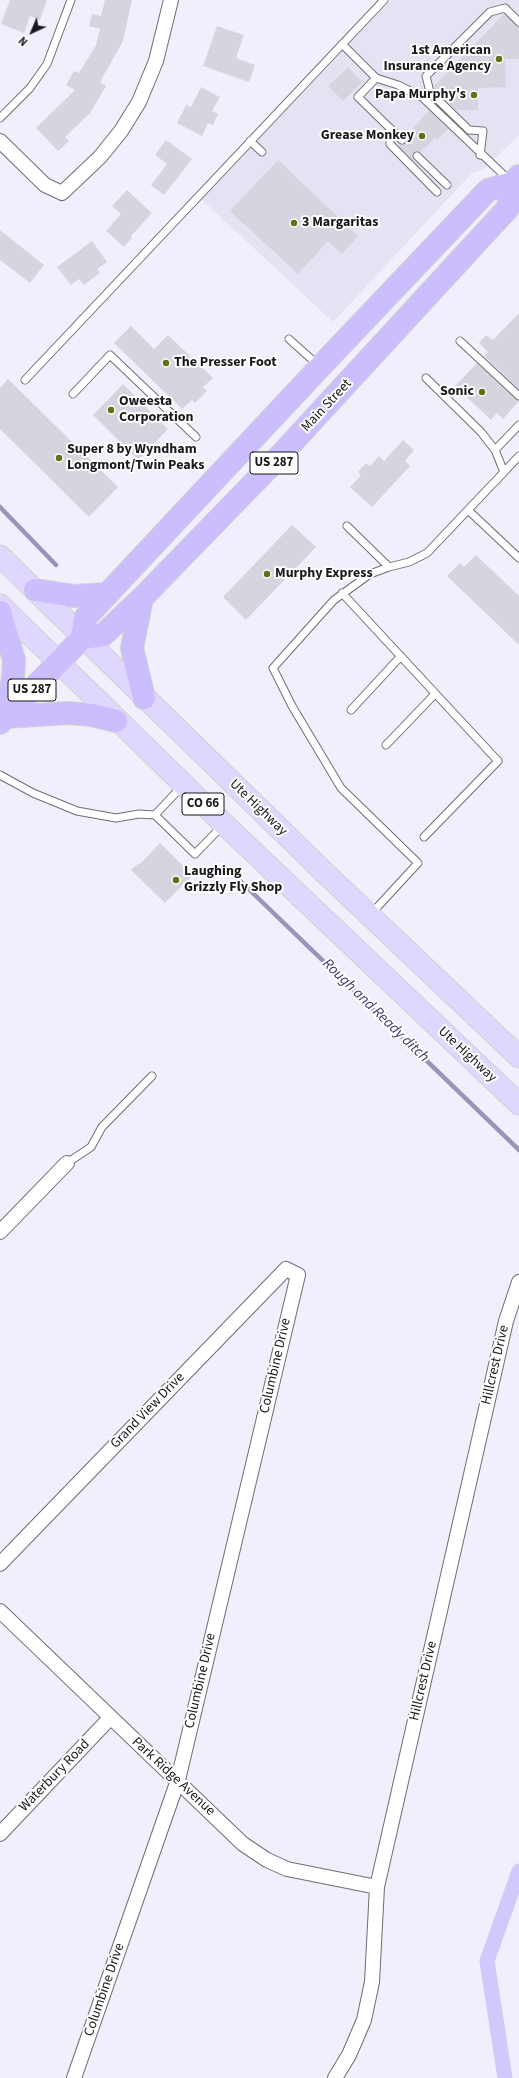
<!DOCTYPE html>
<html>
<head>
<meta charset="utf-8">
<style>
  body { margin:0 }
  #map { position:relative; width:519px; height:2078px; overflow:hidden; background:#f1effb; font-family:"Source Sans 3",sans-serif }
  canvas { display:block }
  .north { position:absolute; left:12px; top:12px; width:40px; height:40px; -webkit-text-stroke:3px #fefefe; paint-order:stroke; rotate:224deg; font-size:11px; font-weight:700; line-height:16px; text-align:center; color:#19181c }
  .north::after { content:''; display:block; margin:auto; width:14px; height:18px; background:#19181c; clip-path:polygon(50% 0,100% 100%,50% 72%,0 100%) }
</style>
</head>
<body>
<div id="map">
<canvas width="519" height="2078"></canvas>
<div class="north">N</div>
</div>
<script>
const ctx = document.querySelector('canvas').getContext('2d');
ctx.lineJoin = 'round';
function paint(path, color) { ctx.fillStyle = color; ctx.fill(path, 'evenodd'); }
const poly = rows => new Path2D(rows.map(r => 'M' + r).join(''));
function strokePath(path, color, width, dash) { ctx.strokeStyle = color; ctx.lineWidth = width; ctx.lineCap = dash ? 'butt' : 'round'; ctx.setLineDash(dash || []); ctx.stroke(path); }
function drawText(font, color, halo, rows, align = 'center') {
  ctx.font = font + ' "Source Sans 3",sans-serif'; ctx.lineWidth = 4; ctx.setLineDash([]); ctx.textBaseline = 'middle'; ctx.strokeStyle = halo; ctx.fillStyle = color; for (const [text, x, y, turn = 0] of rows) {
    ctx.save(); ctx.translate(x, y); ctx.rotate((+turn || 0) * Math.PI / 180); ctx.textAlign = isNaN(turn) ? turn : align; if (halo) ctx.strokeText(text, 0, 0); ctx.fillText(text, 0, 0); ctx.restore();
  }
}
const built = poly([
  [391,0,519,0,519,135,484,169,472,173,333,322,201,199]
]);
const stream = poly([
  [0,507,56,565],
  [231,872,519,1150]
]);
const canal = poly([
  [505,2078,487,1961,519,1871]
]);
const building = poly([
  [10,0,47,0,40,20,30,16,24,33,1,24],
  [105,0,132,0,123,41,100,82,106,86,90,113,65,137,69,141,58,151,36,128,75,90,66,85,74,71,79,73,96,45,100,29,89,26,92,14,101,16],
  [504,14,519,27,519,59,505,59,506,87,478,88,478,110,456,110,435,89,434,86],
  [217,26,244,35,236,58,255,65,249,82,203,66],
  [348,67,362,82,343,101,328,86],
  [201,87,220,97,212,111,218,114,213,125,208,123,202,136,177,123,186,105,191,107],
  [429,110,448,129,437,140,435,138,420,152,414,152,413,160,398,145,406,143,406,137],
  [166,140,192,159,164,195,151,185,167,164,155,155],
  [278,160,358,236,342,254,328,241,298,274,230,211],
  [127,190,152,213,131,236,132,238,124,247,106,231,121,214,112,206],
  [0,230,44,265,30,283,0,260],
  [92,241,107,262,97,269,100,273,84,285,79,279,71,285,57,267],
  [519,313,519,389,484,356,488,352,479,343,486,335,493,340],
  [131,326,154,349,168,335,213,378,203,387,207,391,195,403,192,400,182,409,114,343],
  [477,363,519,401,503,419,497,413,491,420,455,386],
  [8,379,118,487,89,517,0,429,0,388],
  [123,384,168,429,138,460,93,415],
  [403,440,414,450,405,461,410,466,372,507,350,487,361,475,358,472,366,463,370,466,379,456,384,461],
  [292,525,316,547,246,620,223,597],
  [476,555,519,596,519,645,447,576,460,563,464,567],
  [160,843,191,874,189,876,190,878,165,903,131,870,139,863,140,864]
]);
const lane = poly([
  [342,44,376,78,398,85,422,97,509,180],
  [376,78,358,97,402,140],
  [0,118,30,88,47,64,71,0],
  [390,128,390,144,437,192],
  [250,141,262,152],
  [480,155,483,131,469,130,430,92,426,76,490,12,505,8,519,22],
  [417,156,447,185],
  [289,339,318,365],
  [460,341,519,396],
  [426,378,481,432,495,450,504,472,519,456],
  [25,380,384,0],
  [73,394,110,355,196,437],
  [495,450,519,425],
  [468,510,519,558],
  [347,526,389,567,409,562,427,553,504,472],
  [342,593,498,761,424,837],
  [351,710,401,656],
  [386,745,435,694],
  [0,775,33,793,77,811,116,818,139,814,155,815],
  [183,785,155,815,195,854,222,826],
  [371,914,418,863,341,788,292,706,273,668,334,600,370,574,389,567],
  [67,1163,91,1147,102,1127,152,1076]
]);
const street = poly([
  [0,141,45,185,62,193,100,157,121,131,139,102,156,61,171,0],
  [0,1232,67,1163],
  [0,1564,286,1269,298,1275,178,1780,74,2078],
  [0,1611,243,1844,267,1860,287,1869,377,1887],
  [0,1834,110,1718],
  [335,2078,349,2055,364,2020,372,1982,377,1887,506,1321,519,1282]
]);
const primary = poly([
  [0,556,325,873,519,1057],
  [0,605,224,824,519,1104]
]);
const highway = poly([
  [35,590,74,596,108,594],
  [142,598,132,648,144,698],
  [0,612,14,660,13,678,6,717],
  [82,638,103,635,142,598,277,459,508,208,512,183],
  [6,717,68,713,92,715,116,721],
  [0,723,82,638,85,618,320,367,488,190,512,183,519,176]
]);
const markers = [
  [499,59,4,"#676e15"],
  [474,95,4,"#676e15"],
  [422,136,4,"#676e15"],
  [294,223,4,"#676e15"],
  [166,363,4,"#676e15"],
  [482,392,4,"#676e15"],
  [111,410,4,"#676e15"],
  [59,458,4,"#676e15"],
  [267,574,4,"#676e15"],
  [176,880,4,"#676e15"]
];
const shields = [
  [274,463,48],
  [32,690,48],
  [203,804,42]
];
const shieldNames = [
  ["US 287",274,463],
  ["US 287",32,690],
  ["CO 66",203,804]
];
const poiNames = [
  ["1st American",491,51,"right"],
  ["Insurance Agency",491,67,"right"],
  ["Papa Murphy's",466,95,"right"],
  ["Grease Monkey",414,136,"right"],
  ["3 Margaritas",302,223],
  ["The Presser Foot",174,363],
  ["Sonic",474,392,"right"],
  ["Oweesta",119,402],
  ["Corporation",119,418],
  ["Super 8 by Wyndham",67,450],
  ["Longmont/Twin Peaks",67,466],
  ["Murphy Express",275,574],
  ["Laughing",184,872],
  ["Grizzly Fly Shop",184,888]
];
const streetNames = [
  ["Main Street",327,406,-47],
  ["Ute Highway",258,808,44],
  ["Ute Highway",467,1055,43],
  ["Hillcrest Drive",496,1365,-77],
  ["Columbine Drive",276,1366,-77],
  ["Grand View Drive",148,1411,-46],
  ["Columbine Drive",201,1681,-77],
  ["Hillcrest Drive",424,1681,-77],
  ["Waterbury Road",55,1776,-46],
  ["Park Ridge Avenue",173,1777,43],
  ["Columbine Drive",105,1990,-71]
];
const waterNames = [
  ["Rough and Ready ditch",375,1011,44]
];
paint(built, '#e5e2f4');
strokePath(stream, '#9b93b9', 4.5);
strokePath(canal, '#d3c8fc', 15);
paint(building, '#d6d4df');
strokePath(lane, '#6f6d77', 9);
strokePath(street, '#6f6d77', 16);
strokePath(primary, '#d1d1d2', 23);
strokePath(highway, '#d1d1d2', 24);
strokePath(lane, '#fff', 7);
strokePath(street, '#fff', 14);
strokePath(primary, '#e0d7fe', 21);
strokePath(highway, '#ccbdfe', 22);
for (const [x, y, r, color] of markers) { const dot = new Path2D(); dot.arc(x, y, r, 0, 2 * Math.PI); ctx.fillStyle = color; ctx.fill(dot); strokePath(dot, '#fefefe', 1.5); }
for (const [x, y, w] of shields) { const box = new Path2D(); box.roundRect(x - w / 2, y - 11, w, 22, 3); ctx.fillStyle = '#fefefe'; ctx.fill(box); strokePath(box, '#19181c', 1); }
drawText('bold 13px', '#19181c', null, shieldNames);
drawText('bold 14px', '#19181c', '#fefefe', poiNames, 'left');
drawText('14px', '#19181c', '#fefefe', streetNames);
drawText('italic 15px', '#43316e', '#fefefe', waterNames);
</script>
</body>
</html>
